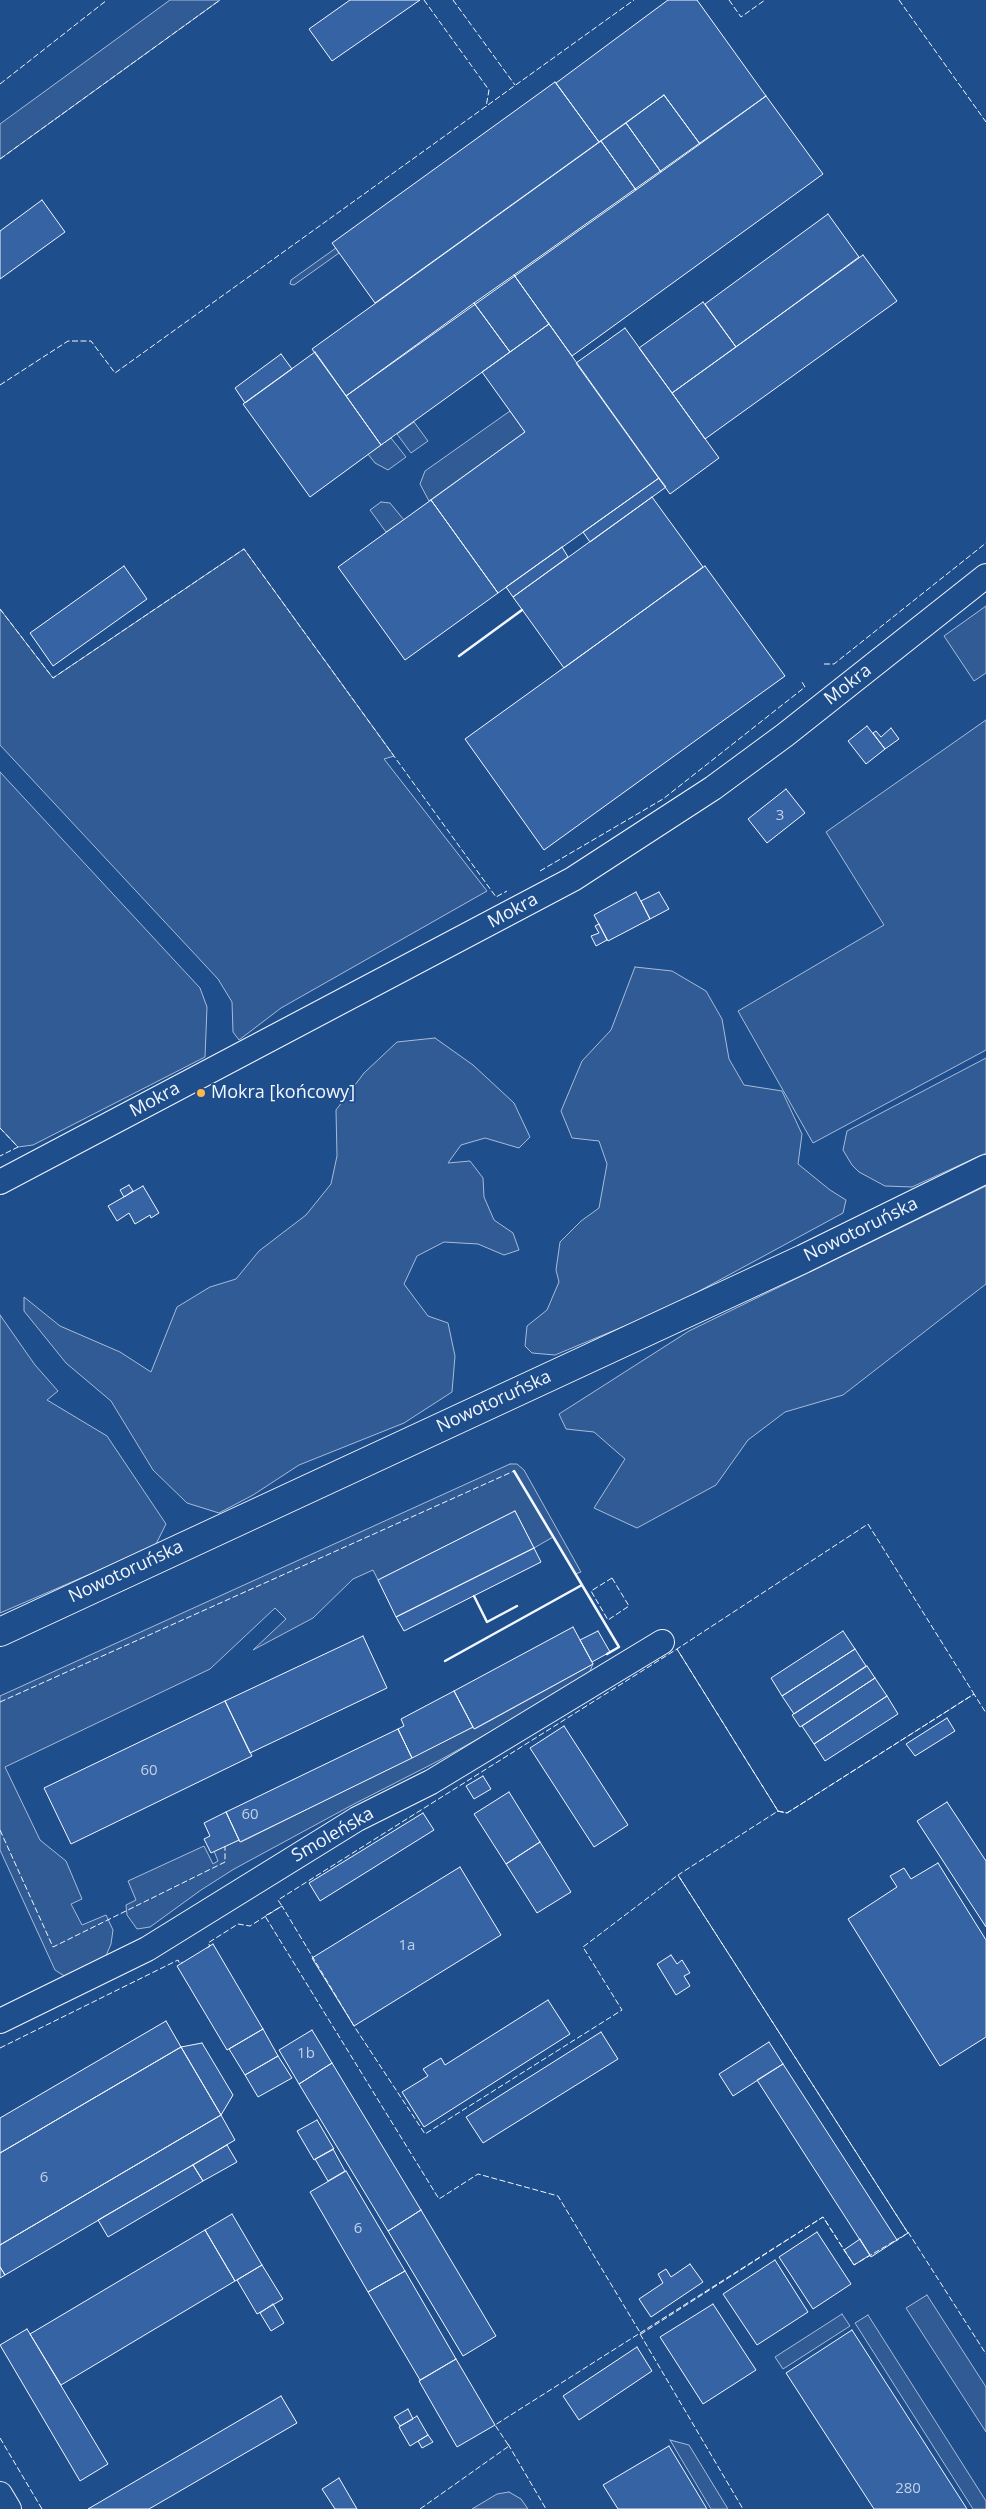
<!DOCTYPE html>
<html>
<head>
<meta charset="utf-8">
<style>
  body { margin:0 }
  canvas { display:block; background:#1f4e8c }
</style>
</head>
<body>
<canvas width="986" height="2509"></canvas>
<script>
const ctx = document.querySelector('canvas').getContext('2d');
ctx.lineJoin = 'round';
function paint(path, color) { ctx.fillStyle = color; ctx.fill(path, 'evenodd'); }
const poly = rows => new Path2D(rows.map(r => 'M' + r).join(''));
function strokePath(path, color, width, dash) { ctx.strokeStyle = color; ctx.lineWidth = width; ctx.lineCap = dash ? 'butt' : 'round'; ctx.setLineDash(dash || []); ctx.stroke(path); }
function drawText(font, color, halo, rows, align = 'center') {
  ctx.font = font + ' "Open Sans",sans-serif'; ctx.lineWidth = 4; ctx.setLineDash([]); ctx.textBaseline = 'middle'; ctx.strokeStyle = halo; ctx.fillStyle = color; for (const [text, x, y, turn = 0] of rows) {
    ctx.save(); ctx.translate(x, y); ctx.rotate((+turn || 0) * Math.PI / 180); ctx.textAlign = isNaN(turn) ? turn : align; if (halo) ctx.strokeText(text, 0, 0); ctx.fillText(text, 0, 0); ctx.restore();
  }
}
const built = poly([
  [170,0,220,0,0,159,0,124,170,0],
  [336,248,339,253,294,285,290,284,291,280,336,248],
  [510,411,525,432,429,501,420,484,425,471,510,411],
  [414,422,428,441,411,453,397,434,414,422],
  [391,438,406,457,388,470,375,463,368,454,391,438],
  [381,502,390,503,404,520,386,532,370,510,381,502],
  [244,549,394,756,384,759,487,891,281,1008,239,1040,233,1032,232,1002,218,979,0,745,0,609,53,678,244,549],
  [986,606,986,673,974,681,944,636,986,606],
  [986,720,986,1050,813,1143,738,1011,884,925,826,832,986,720],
  [0,772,200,988,207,1007,205,1057,33,1145,18,1147,0,1128,0,772],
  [635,967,672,971,706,991,722,1019,729,1059,744,1085,782,1091,802,1134,798,1164,830,1190,846,1200,843,1213,668,1308,555,1355,532,1353,525,1346,527,1326,547,1310,559,1282,556,1270,560,1242,581,1221,599,1208,607,1164,599,1141,572,1138,561,1111,582,1061,611,1030,635,967],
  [435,1038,473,1065,514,1103,530,1137,519,1148,485,1138,461,1145,448,1163,470,1161,483,1178,484,1197,494,1220,513,1233,519,1250,504,1255,478,1244,444,1242,417,1256,404,1284,428,1316,448,1323,455,1356,452,1392,404,1423,299,1465,253,1495,219,1513,187,1503,153,1470,111,1401,66,1363,24,1311,24,1297,60,1326,120,1352,151,1372,177,1307,210,1287,236,1279,259,1251,306,1215,331,1184,337,1156,336,1110,364,1073,397,1042,435,1038],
  [986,1058,986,1153,912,1187,885,1186,859,1172,852,1165,843,1150,847,1131,986,1058],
  [986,1186,986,1284,843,1395,785,1412,748,1440,716,1485,637,1528,594,1508,625,1459,594,1432,566,1429,559,1414,689,1331,986,1186],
  [0,1315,35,1365,58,1391,47,1400,107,1436,166,1524,155,1546,0,1613,0,1315],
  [510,1464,517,1464,524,1470,581,1572,575,1574,553,1537,534,1548,515,1511,378,1580,373,1570,353,1579,313,1618,253,1650,286,1619,275,1608,210,1669,5,1767,40,1840,66,1861,82,1899,71,1904,82,1925,106,1915,113,1930,111,1944,105,1958,66,1977,55,1970,0,1850,0,1696,510,1464],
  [593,1664,587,1678,440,1760,354,1804,234,1869,201,1890,150,1927,137,1929,127,1915,126,1905,136,1900,128,1881,204,1846,213,1864,218,1861,214,1851,239,1840,241,1842,473,1727,475,1729,593,1664],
  [927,2295,986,2387,986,2432,906,2308,927,2295],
  [842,2314,850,2326,783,2369,775,2357,842,2314],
  [868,2315,986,2501,986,2509,973,2509,855,2323,868,2315],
  [670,2440,689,2445,728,2509,711,2509,670,2440],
  [509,2492,521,2499,528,2509,472,2509,497,2494,509,2492]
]);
const building = poly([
  [350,0,420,0,332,61,309,29,350,0],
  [668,0,697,0,766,96,700,144,664,95,599,142,556,83,668,0],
  [555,82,599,142,375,303,332,243,555,82],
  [664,95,700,144,661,172,626,123,664,95],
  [766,96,823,174,572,356,514,275,766,96],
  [626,123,661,172,636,190,601,141,626,123],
  [601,141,636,190,346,396,312,349,601,141],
  [42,200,65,232,0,279,0,231,42,200],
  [828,214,859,257,736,347,705,304,828,214],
  [863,255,897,301,705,439,672,393,863,255],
  [514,275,549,324,510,352,474,303,514,275],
  [703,302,736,347,672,393,639,348,703,302],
  [474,303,510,352,381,445,346,396,474,303],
  [549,324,659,478,498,593,431,500,525,432,482,372,549,324],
  [625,328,719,458,670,494,576,363,625,328],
  [315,352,381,445,310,497,243,404,315,352],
  [281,354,292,369,245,403,235,388,281,354],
  [659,478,666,487,590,542,583,532,659,478],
  [652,497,703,567,564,668,513,597,652,497],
  [431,500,498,593,405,660,338,567,431,500],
  [562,547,568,557,513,597,506,587,562,547],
  [124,566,147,599,53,666,30,633,124,566],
  [705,566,785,676,544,850,465,739,705,566],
  [867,726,885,749,866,764,848,741,867,726],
  [891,728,899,739,885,749,873,733,876,731,881,737,891,728],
  [786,789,805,813,767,843,748,819,786,789],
  [636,892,650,919,608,941,594,915,636,892],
  [659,892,669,909,650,919,641,901,659,892],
  [599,924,607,940,596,946,591,936,599,933,595,926,599,924],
  [129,1185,133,1191,124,1197,120,1190,129,1185],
  [143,1186,159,1213,151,1218,150,1215,135,1224,129,1213,117,1221,108,1206,143,1186],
  [515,1511,534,1548,396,1617,378,1580,515,1511],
  [534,1548,541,1562,404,1631,396,1617,534,1548],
  [573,1627,593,1664,474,1729,454,1691,573,1627],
  [598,1631,610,1652,592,1662,580,1640,598,1631],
  [843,1631,855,1649,782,1696,771,1678,843,1631],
  [363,1636,387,1688,250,1753,225,1701,363,1636],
  [855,1649,866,1666,794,1714,782,1696,855,1649],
  [867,1666,875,1678,800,1727,792,1715,867,1666],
  [875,1678,887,1696,814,1744,802,1726,875,1678],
  [454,1691,473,1727,412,1758,398,1729,404,1726,401,1719,454,1691],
  [887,1696,898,1714,825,1761,814,1744,887,1696],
  [225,1701,252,1756,71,1844,44,1788,225,1701],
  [947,1718,955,1731,915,1756,906,1744,947,1718],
  [564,1726,628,1825,594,1847,530,1748,564,1726],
  [398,1729,412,1758,240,1842,226,1812,398,1729],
  [483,1776,491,1789,474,1799,466,1786,483,1776],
  [509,1792,540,1842,506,1864,474,1814,509,1792],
  [947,1802,986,1861,986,1927,917,1821,947,1802],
  [226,1812,239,1840,211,1853,204,1839,210,1836,204,1823,226,1812],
  [423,1813,434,1830,320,1901,309,1883,423,1813],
  [540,1842,571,1892,537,1913,506,1864,540,1842],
  [938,1863,986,1940,986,2037,940,2066,848,1919,897,1887,890,1876,904,1868,911,1879,938,1863],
  [460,1867,501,1935,354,2026,312,1958,460,1867],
  [213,1944,263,2029,227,2050,177,1966,213,1944],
  [671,1955,677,1964,682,1960,690,1973,684,1976,690,1986,676,1995,657,1964,671,1955],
  [548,2000,570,2034,424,2127,402,2092,428,2076,423,2069,441,2058,445,2065,548,2000],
  [166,2021,181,2047,0,2153,0,2118,166,2021],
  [263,2029,278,2056,245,2075,229,2049,263,2029],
  [312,2030,332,2063,299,2084,279,2050,312,2030],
  [601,2032,618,2059,483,2143,466,2117,601,2032],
  [769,2042,783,2064,733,2096,719,2074,769,2042],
  [202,2043,233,2095,221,2115,181,2047,202,2043],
  [181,2047,221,2115,0,2245,0,2153,181,2047],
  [278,2056,292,2078,258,2097,245,2075,278,2056],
  [332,2063,421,2210,388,2231,299,2084,332,2063],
  [783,2064,897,2240,871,2257,757,2080,783,2064],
  [221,2115,235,2140,5,2275,0,2267,0,2245,221,2115],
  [317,2120,334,2149,314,2160,297,2131,317,2120],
  [227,2145,237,2162,203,2181,193,2165,227,2145],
  [333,2149,345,2171,328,2181,315,2159,333,2149],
  [193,2165,203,2181,108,2237,98,2220,193,2165],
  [346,2171,405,2271,368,2292,310,2192,346,2171],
  [421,2210,496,2336,463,2356,388,2231,421,2210],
  [232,2214,262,2265,235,2281,205,2230,232,2214],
  [205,2230,235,2281,61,2385,30,2334,205,2230],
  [817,2232,851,2284,813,2309,779,2257,817,2232],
  [860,2239,870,2255,854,2265,844,2250,860,2239],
  [775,2260,808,2312,757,2345,723,2294,775,2260],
  [690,2264,703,2282,651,2317,639,2299,663,2283,658,2274,666,2269,671,2277,690,2264],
  [262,2265,283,2299,257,2314,237,2280,262,2265],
  [0,2267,5,2275,0,2278,0,2267],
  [405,2271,456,2359,420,2380,368,2292,405,2271],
  [273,2304,284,2323,271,2331,260,2313,273,2304],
  [713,2304,756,2370,703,2404,660,2337,713,2304],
  [27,2329,108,2464,80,2481,0,2345,27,2329],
  [852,2330,967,2509,874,2509,786,2373,852,2330],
  [637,2347,652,2371,579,2420,563,2396,637,2347],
  [456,2359,495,2425,457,2447,419,2381,456,2359],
  [281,2396,297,2423,149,2509,88,2509,281,2396],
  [408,2409,413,2419,400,2426,394,2417,408,2409],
  [417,2416,428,2435,410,2446,399,2427,417,2416],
  [428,2435,433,2442,422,2448,418,2441,428,2435],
  [669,2446,707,2509,618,2509,603,2485,669,2446],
  [339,2478,357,2509,335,2509,322,2489,339,2478]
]);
const minor = poly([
  [0,1182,573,879,713,788,785,735,986,576],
  [0,2021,147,1949,357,1819,431,1782,662,1642],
  [0,2494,9,2509]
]);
const major = poly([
  [0,1632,803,1259,986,1169]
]);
const fence = poly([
  [424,0,489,90,486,107],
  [453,0,515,85],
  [729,0,741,17,765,0],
  [899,0,986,122],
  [0,84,107,0],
  [0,159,220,0],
  [0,385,68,341,91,341,115,373,634,0],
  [0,609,53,678,244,549,496,897,507,891],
  [824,664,834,664,986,543],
  [540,871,663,799,805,687,802,682],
  [0,1128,18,1147,0,1156],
  [868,1524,974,1694,787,1813,778,1811,677,1649,868,1524],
  [612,1578,629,1606,608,1620,591,1591,612,1578],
  [0,1702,514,1471,619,1647,608,1653],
  [777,1811,787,1813,974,1694,986,1713],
  [0,1830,53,1947,225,1862,225,1846],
  [678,1875,908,2233,854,2265,823,2217,641,2334,558,2196,478,2174,439,2199,265,1916,282,1906,354,2026,425,2134,622,2010,583,1947,678,1875],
  [207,1948,210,1946,208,1943,238,1924,250,1926,282,1906,278,1900,677,1649,778,1811,678,1875,908,2233,896,2241],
  [0,2048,178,1960,180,1964,183,1962],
  [908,2232,986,2354],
  [640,2334,743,2509],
  [0,2438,42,2509],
  [508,2444,546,2509],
  [420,2509,509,2446,495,2425,823,2217,846,2253]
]);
const wall = poly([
  [459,656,522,610],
  [514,1471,619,1647,607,1654],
  [474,1596,487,1622,517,1606],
  [445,1661,582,1585]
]);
const markers = [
  [201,1093,5,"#ffb74d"]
];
const numberNames = [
  ["3",780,816],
  ["60",149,1771],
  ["60",250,1815],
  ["1a",407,1946],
  ["1b",306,2054],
  ["6",44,2178],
  ["6",358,2229],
  ["280",908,2489]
];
const streetNames = [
  ["Mokra",848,685,-38],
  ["Mokra",513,911,-28],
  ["Mokra",155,1100,-28],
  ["Nowotoruńska",861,1230,-26],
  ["Nowotoruńska",494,1402,-25],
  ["Nowotoruńska",126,1572,-25],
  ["Smoleńska",333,1835,-30]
];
const poiNames = [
  ["Mokra [końcowy]",211,1093]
];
paint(built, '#305b95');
strokePath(built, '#a8bbd7', 1);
paint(building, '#3563a3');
strokePath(building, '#f2f6ff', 1);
strokePath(minor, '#f2f6ff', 26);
strokePath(major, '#f2f6ff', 30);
strokePath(minor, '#1f4e8c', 24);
strokePath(major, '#1f4e8c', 28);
strokePath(fence, '#f2f6ff', 1, [6, 2.5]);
strokePath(wall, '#f2f6ff', 2.5);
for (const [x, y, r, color] of markers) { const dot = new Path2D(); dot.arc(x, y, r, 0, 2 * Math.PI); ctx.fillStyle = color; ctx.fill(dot); strokePath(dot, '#1f4e8c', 2); }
drawText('15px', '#c3d1e8', null, numberNames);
drawText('18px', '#f2f6ff', '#1f4e8c', streetNames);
drawText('18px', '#f2f6ff', '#1f4e8c', poiNames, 'left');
</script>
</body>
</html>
